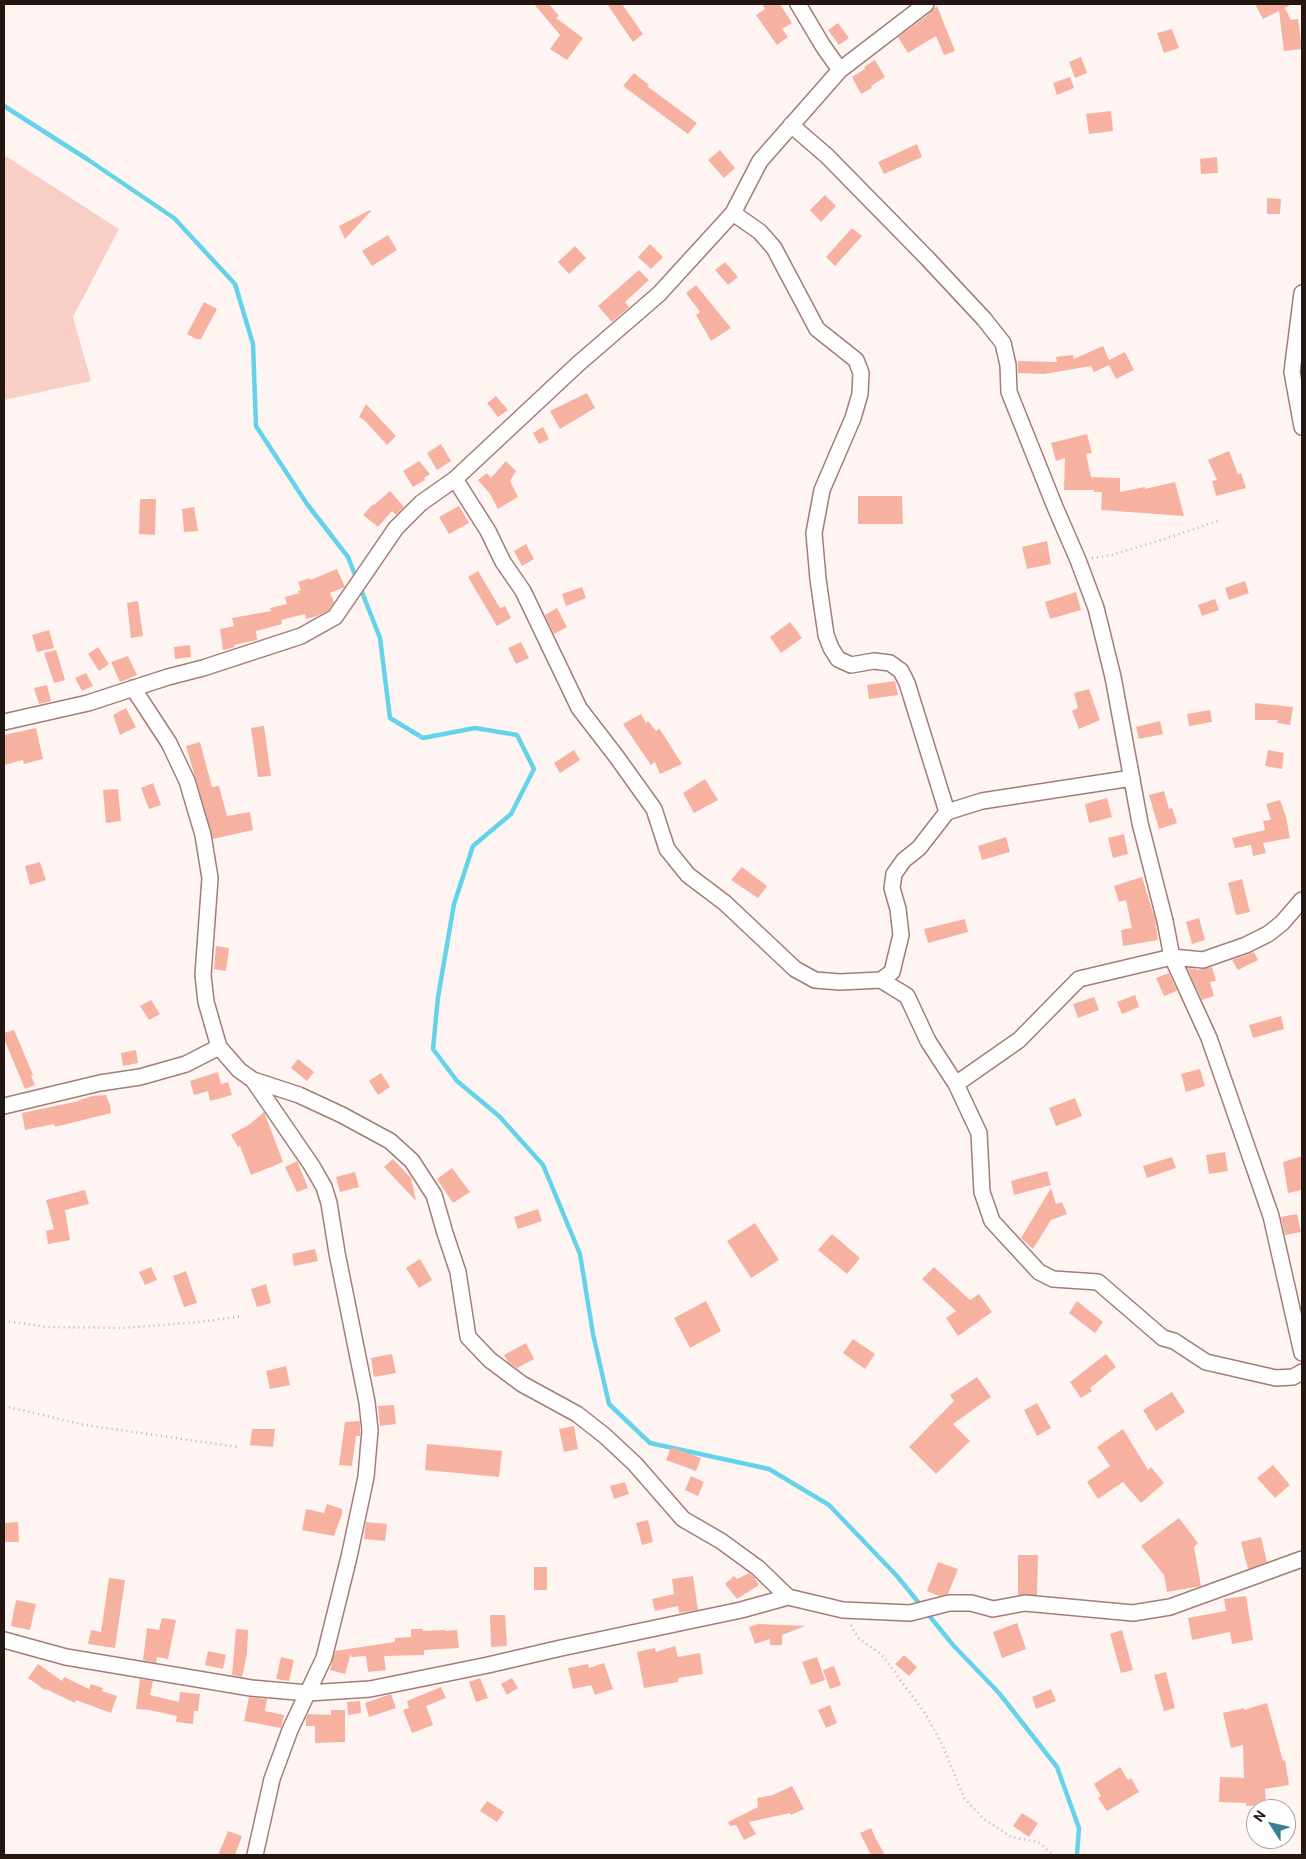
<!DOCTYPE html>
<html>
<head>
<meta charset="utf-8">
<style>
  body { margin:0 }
  #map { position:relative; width:1306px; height:1859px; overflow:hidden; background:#fef5f3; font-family:Roboto,sans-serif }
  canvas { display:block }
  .frame { position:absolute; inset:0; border:5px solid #241612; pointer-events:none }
  .north { position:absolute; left:1246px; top:1799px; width:50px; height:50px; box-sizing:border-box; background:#fff; border:1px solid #a7a2a0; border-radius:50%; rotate:305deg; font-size:14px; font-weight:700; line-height:20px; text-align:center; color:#241612 }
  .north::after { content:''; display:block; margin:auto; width:18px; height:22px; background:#3a7f8d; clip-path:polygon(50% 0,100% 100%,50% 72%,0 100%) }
</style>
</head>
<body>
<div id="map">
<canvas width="1306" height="1859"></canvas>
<div class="frame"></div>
<div class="north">N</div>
</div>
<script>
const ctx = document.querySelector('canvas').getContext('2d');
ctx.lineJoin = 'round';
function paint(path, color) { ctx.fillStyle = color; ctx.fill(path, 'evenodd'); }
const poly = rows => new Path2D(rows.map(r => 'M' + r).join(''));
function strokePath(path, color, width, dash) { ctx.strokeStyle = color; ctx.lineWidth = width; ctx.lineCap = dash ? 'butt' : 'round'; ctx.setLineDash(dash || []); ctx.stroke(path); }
const green = poly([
  [4,155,119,229,73,317,91,381,4,400]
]);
const stream = poly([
  [4,106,87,159,174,218,235,284,253,344,256,426,307,504,348,557,357,580],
  [360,587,380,638,390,718,423,738,475,728,517,735,534,769,511,814,473,846,454,904,438,997,433,1049,457,1081,499,1116,543,1165,580,1254,593,1334,609,1404,650,1443,769,1469,829,1505,897,1576,953,1645,999,1693,1057,1767,1079,1828,1077,1855]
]);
const building = poly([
  [534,4,549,4,559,16,556,18,583,38,567,60,550,49,560,35],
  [607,4,622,4,643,34,633,42],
  [762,4,780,4,792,23,782,29,788,37,777,45,756,15,765,9],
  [1255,4,1292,4,1285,8,1291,20,1298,19,1302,49,1284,51,1279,11,1263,19],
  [937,6,955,51,944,55,936,36,908,53,898,37,925,17],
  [838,23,849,38,839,45,828,30],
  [1172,29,1179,48,1164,53,1157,33],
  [1081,57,1087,73,1075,78,1069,62],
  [875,60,885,77,871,86,872,88,861,94,852,77,865,69,864,67],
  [634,73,649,85,647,86,697,123,688,134,623,86],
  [1070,77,1074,88,1057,95,1053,83],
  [1111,111,1113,131,1089,134,1086,114],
  [917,144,922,157,884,174,878,162],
  [720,150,735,168,724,178,708,160],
  [1217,157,1218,173,1201,174,1200,159],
  [825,195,836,206,821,222,810,210],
  [1267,198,1281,199,1280,214,1267,214],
  [370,210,371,211,345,239,339,226],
  [852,228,862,236,835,266,826,257],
  [388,235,397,250,372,266,362,251],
  [650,244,663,257,651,269,638,257],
  [575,246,586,258,569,274,558,262],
  [725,262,738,277,728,285,715,270],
  [639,270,649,280,625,302,629,307,612,322,598,306],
  [696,285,731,328,711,341,696,315,700,312,686,293],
  [204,302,217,309,201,339,196,339,187,334],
  [1103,346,1109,360,1125,352,1134,370,1116,379,1109,365,1094,372,1091,366,1044,374,1018,373,1018,361,1057,362,1056,357,1073,355,1074,359],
  [587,393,595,408,560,429,550,411],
  [496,396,508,410,498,417,487,403],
  [366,404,396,436,387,445,365,421,359,417],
  [543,427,549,439,539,444,533,433],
  [1087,434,1092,453,1086,454,1091,477,1120,478,1120,492,1145,487,1145,489,1175,482,1184,516,1101,510,1102,492,1094,492,1094,490,1064,490,1065,458,1056,461,1051,443],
  [441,444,451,461,437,470,427,453],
  [1229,451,1238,474,1241,473,1246,488,1216,496,1212,481,1217,480,1208,460],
  [419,461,430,474,424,478,425,480,413,487,403,471],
  [506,461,516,471,510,481,518,497,498,509,490,494,478,480,487,473,491,478],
  [390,491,404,507,396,515,392,511,378,527,363,515,373,504,374,505],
  [858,496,902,496,903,524,858,524],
  [140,499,156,499,155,535,139,534],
  [459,506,469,523,449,534,439,517],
  [194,507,198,531,184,532,182,509],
  [1047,541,1051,564,1027,569,1022,547],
  [526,544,534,559,522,566,514,551],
  [337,569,345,587,330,593,334,602,329,610,317,616,306,619,305,614,281,620,282,624,256,631,257,640,234,645,235,647,223,650,220,629,234,626,232,618,271,611,270,608,287,604,285,597,299,593,298,591,301,590,298,582,310,578,310,580],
  [478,571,500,608,505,606,511,618,497,626,468,577],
  [1245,581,1249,593,1229,600,1225,588],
  [582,587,586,598,566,606,562,594],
  [1076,592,1081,610,1050,619,1045,602],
  [1215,599,1219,610,1202,616,1198,605],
  [138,601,143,636,131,638,127,603],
  [557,608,567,627,554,634,545,615],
  [790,622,802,638,781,653,770,637],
  [49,630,54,648,37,652,32,635],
  [521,642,529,658,516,664,508,648],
  [190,645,191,657,175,659,174,647],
  [98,647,109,664,99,671,88,654],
  [56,650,65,680,54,683,44,653],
  [128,656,137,675,120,682,111,662],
  [86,673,93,686,82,691,75,678],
  [895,681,898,695,869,699,867,685],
  [47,685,51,701,39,704,34,688],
  [1089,689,1100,720,1079,729,1072,711,1078,708,1074,693],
  [1255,703,1293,707,1290,725,1277,723,1278,720,1255,720],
  [126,708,136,727,120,735,113,715],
  [1210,710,1212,722,1189,726,1187,714],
  [641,714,646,723,648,721,656,731,659,728,682,764,660,774,655,762,651,765,623,724],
  [1160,721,1163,734,1139,739,1136,727],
  [264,726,271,776,258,777,251,728],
  [36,728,43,759,24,764,23,760,4,765,4,735],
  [200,742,212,787,219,786,227,816,250,812,253,830,213,839,186,746],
  [574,750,580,760,560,773,554,763],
  [1268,750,1284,753,1282,769,1265,766],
  [705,779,718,800,694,813,683,793],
  [153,783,161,805,149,809,141,788],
  [118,789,121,821,106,823,103,790],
  [1164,791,1169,809,1172,808,1177,823,1159,829,1149,795],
  [1107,798,1112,817,1089,823,1085,804],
  [1280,800,1286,817,1290,838,1263,843,1266,853,1253,856,1251,845,1235,848,1232,838,1265,830,1263,821,1271,820,1266,804],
  [1124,834,1128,854,1113,858,1108,838],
  [1006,837,1010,852,982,860,978,846],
  [40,862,46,880,30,885,25,866],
  [742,867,767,886,758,898,731,880],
  [1142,877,1155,919,1158,940,1123,946,1121,930,1132,928,1126,900,1119,902,1114,886],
  [1242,879,1250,912,1236,915,1228,883],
  [1199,918,1205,940,1192,944,1186,922],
  [965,919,968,932,928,943,924,929],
  [216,946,229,948,226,971,214,969],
  [1254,952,1258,960,1238,970,1232,960],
  [1212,967,1216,981,1210,982,1214,996,1202,1000,1187,968,1196,969,1197,970],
  [1169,973,1177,991,1164,996,1156,978],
  [1135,995,1139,1007,1122,1014,1117,1002],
  [1094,997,1099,1010,1078,1018,1073,1004],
  [151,1000,160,1014,149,1020,140,1006],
  [1281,1016,1284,1029,1253,1038,1249,1025],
  [14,1030,33,1075,31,1076,35,1085,25,1089,4,1039,4,1033],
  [136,1050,138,1063,123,1066,121,1053],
  [298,1059,314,1072,307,1081,291,1068],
  [1200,1069,1205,1086,1186,1092,1181,1074],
  [218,1072,221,1084,228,1082,232,1095,210,1101,208,1091,194,1095,190,1081],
  [381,1073,390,1087,378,1095,369,1081],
  [106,1095,110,1105,111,1113,55,1127,54,1124,25,1130,22,1113,79,1101,79,1100,93,1096],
  [1075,1098,1082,1116,1056,1126,1049,1108],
  [264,1112,283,1162,251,1175,240,1146,238,1147,231,1135,250,1124],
  [1225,1152,1228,1171,1209,1174,1206,1155],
  [1302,1156,1302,1190,1288,1193,1283,1162],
  [1172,1157,1176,1168,1147,1178,1143,1166],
  [393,1159,411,1178,416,1201,384,1167],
  [297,1161,308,1188,297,1192,285,1167],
  [452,1168,470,1192,453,1203,437,1179],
  [1047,1171,1051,1185,1014,1195,1011,1181],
  [355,1172,359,1187,340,1192,336,1177],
  [1051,1188,1056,1204,1062,1202,1067,1214,1051,1220,1033,1249,1021,1238],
  [85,1190,89,1204,65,1210,70,1240,48,1244,46,1231,54,1229,46,1200],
  [538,1209,542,1221,518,1229,514,1217],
  [1297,1214,1301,1232,1285,1235,1281,1217],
  [755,1223,779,1260,751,1278,727,1241],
  [832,1234,860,1258,847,1274,818,1250],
  [315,1249,318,1261,294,1266,292,1254],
  [420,1259,432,1280,419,1288,406,1268],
  [151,1267,157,1280,145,1285,139,1272],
  [934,1267,970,1300,979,1294,992,1312,958,1336,946,1318,956,1311,922,1279],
  [186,1271,197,1303,184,1307,173,1276],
  [266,1284,271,1303,257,1307,251,1289],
  [706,1301,721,1331,690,1348,674,1318],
  [1077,1301,1103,1322,1095,1333,1069,1313],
  [853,1339,875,1354,865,1369,843,1353],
  [526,1343,534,1359,517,1368,508,1362,504,1355],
  [392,1354,396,1373,374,1377,371,1358],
  [1106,1354,1116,1367,1090,1388,1092,1391,1081,1398,1070,1382],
  [286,1366,290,1385,270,1389,266,1371],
  [977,1377,991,1397,953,1424,970,1441,936,1474,909,1447,954,1401,950,1395],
  [1172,1392,1185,1412,1156,1431,1143,1410],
  [1037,1403,1051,1428,1037,1436,1024,1410],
  [394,1405,396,1424,380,1426,378,1406],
  [360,1421,360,1436,356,1436,352,1466,339,1465,345,1422],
  [574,1426,578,1449,564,1452,559,1429],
  [252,1429,275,1429,273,1447,250,1445],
  [1123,1429,1148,1470,1151,1467,1164,1483,1141,1503,1123,1482,1098,1499,1087,1482,1110,1466,1097,1447],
  [427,1444,502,1451,499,1477,425,1470],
  [671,1447,701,1458,696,1471,666,1460],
  [1273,1465,1290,1485,1275,1498,1257,1478],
  [691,1476,704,1482,698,1496,685,1490],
  [625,1482,629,1494,614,1499,610,1486],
  [327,1504,342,1509,342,1514,334,1536,302,1530,306,1509,324,1513],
  [1179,1518,1198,1543,1194,1547,1201,1586,1167,1592,1164,1575,1141,1546],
  [648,1520,653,1542,642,1545,636,1523],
  [18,1522,19,1542,5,1542,4,1523],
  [366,1522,387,1524,385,1541,364,1539],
  [1261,1537,1267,1562,1248,1569,1241,1542],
  [1018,1555,1038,1555,1037,1595,1018,1595],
  [938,1562,958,1569,948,1594,939,1596,927,1591],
  [534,1567,547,1567,547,1590,534,1590],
  [749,1573,754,1577,759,1585,737,1599,725,1584,734,1576,737,1579],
  [693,1576,698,1610,679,1613,678,1606,655,1611,652,1599,674,1594,672,1579],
  [109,1578,125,1580,115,1648,88,1644,91,1630,101,1632],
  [1246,1596,1253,1640,1232,1644,1230,1632,1192,1640,1188,1618,1226,1611,1224,1599],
  [16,1600,36,1604,30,1630,11,1626],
  [490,1615,505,1615,507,1646,491,1647],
  [162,1618,176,1620,168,1659,157,1657,156,1663,143,1660,147,1628,159,1630],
  [1017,1623,1026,1649,1002,1658,993,1632],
  [758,1624,805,1626,782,1635,782,1645,770,1645,770,1639,755,1644,749,1627],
  [236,1629,248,1630,247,1654,242,1677,232,1675],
  [411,1629,423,1629,423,1631,445,1630,445,1631,457,1630,459,1648,424,1650,424,1655,384,1656,386,1670,368,1672,366,1656,351,1657,351,1653,345,1674,330,1670,335,1651,395,1642,395,1638,411,1637],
  [1122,1630,1133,1670,1121,1673,1110,1634],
  [675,1646,678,1657,700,1653,703,1674,678,1678,678,1682,644,1688,637,1652,655,1648,656,1652],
  [208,1651,226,1655,223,1669,205,1665],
  [904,1655,917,1667,909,1676,895,1664],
  [281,1657,294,1660,289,1681,276,1679],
  [817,1657,825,1680,811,1685,802,1662],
  [604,1663,613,1689,595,1695,591,1685,573,1689,568,1668,588,1664,589,1668],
  [38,1664,62,1681,64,1677,89,1689,91,1684,103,1688,102,1691,117,1696,111,1713,76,1700,75,1703,46,1689,45,1690,28,1678],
  [834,1666,841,1685,830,1689,823,1670],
  [1166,1672,1175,1708,1164,1711,1154,1675],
  [480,1678,488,1698,476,1702,469,1682],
  [512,1678,518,1688,507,1695,501,1684],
  [140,1679,153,1681,150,1695,179,1702,180,1692,200,1694,198,1711,194,1711,193,1724,176,1722,177,1716,149,1710,136,1709],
  [441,1687,446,1698,426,1706,433,1725,412,1733,403,1710,409,1708,407,1701],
  [1051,1689,1056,1701,1036,1709,1032,1697],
  [391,1694,396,1708,369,1717,365,1703],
  [249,1697,267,1699,265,1711,284,1715,281,1728,244,1721],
  [360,1701,361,1713,348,1715,347,1702],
  [1267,1703,1283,1761,1285,1760,1289,1785,1265,1789,1266,1805,1246,1806,1246,1803,1219,1802,1220,1777,1244,1778,1243,1745,1231,1748,1223,1713,1244,1708,1244,1710],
  [830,1705,837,1723,826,1728,818,1710],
  [331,1710,345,1710,345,1742,315,1743,315,1726,306,1726,306,1718,308,1714,331,1715],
  [1120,1767,1128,1780,1131,1778,1139,1792,1107,1811,1098,1798,1101,1796,1094,1784],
  [792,1786,804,1809,791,1815,790,1813,749,1822,756,1834,744,1840,736,1825,730,1826,728,1822,758,1807,757,1798,773,1795],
  [487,1801,504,1812,497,1822,480,1811],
  [1022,1813,1038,1823,1029,1837,1013,1826],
  [871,1828,876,1839,885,1855,871,1855,860,1833],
  [228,1831,242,1836,235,1855,218,1855]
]);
const path = poly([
  [1092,558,1112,555,1161,540,1218,521],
  [4,1321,48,1327,122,1328,200,1322,243,1316],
  [4,1406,85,1425,238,1447],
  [851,1625,858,1638,881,1654,925,1713,943,1746,964,1798,984,1819,1011,1837,1038,1842,1051,1853]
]);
const minor = poly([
  [798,4,823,46,840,70],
  [791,125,827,156,928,259,984,319,1003,343,1008,365,1009,392,1055,507,1078,560,1096,608,1113,677,1140,823,1165,921,1172,957,1209,1038,1271,1216,1302,1353],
  [733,213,760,232,774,248,817,329,856,360,861,373,860,394,853,418,822,490,814,533,818,579,826,635,831,648,838,659,851,665,874,661,890,663,901,671,907,683,947,812],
  [1302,293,1292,372,1302,427],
  [455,479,488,531,503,562,523,591,579,708,616,756,654,809,667,849,688,875,725,903,795,969,815,980,840,982,881,980,892,972,901,935,898,909,892,888,894,874,904,860,919,848,947,812,982,801,1132,778],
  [133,688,169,743,187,781,203,835,210,878,203,975,206,1002,219,1047,239,1070,253,1080,299,1095,342,1115,390,1141,412,1161,434,1195,445,1233,458,1272,468,1337,490,1360,522,1384,577,1414,605,1436,635,1464,683,1519,721,1541,758,1568,788,1597],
  [4,722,88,703,168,677,203,668,301,636,335,617,396,528,421,503,455,479,578,364,659,294,733,213,760,161,840,70,926,4],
  [881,980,907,996,928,1041,956,1084,979,1133,982,1192,992,1221,1039,1272,1053,1279,1098,1282,1163,1338,1174,1341,1206,1362,1276,1378,1293,1377,1302,1372],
  [253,1080,312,1166,324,1187,329,1203,337,1253,367,1402,370,1430,366,1477,349,1557,324,1658,290,1730,272,1779,255,1855],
  [956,1084,1019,1040,1079,979,1172,957,1203,960,1246,945,1268,934,1282,923,1302,900],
  [4,1106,100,1083,140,1077,186,1064,219,1047],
  [4,1640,66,1657,251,1688,308,1693,370,1689,488,1665,561,1648,741,1610,788,1597,843,1610,910,1613,949,1603,971,1603,993,1609,1025,1603,1133,1613,1170,1607,1302,1559]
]);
paint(green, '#f9cfc5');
strokePath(stream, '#64d3ea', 4.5);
paint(building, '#f6b1a1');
strokePath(minor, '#a27d74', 18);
strokePath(path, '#bcb1af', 2.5, [1, 4]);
strokePath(minor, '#fff', 15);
</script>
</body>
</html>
